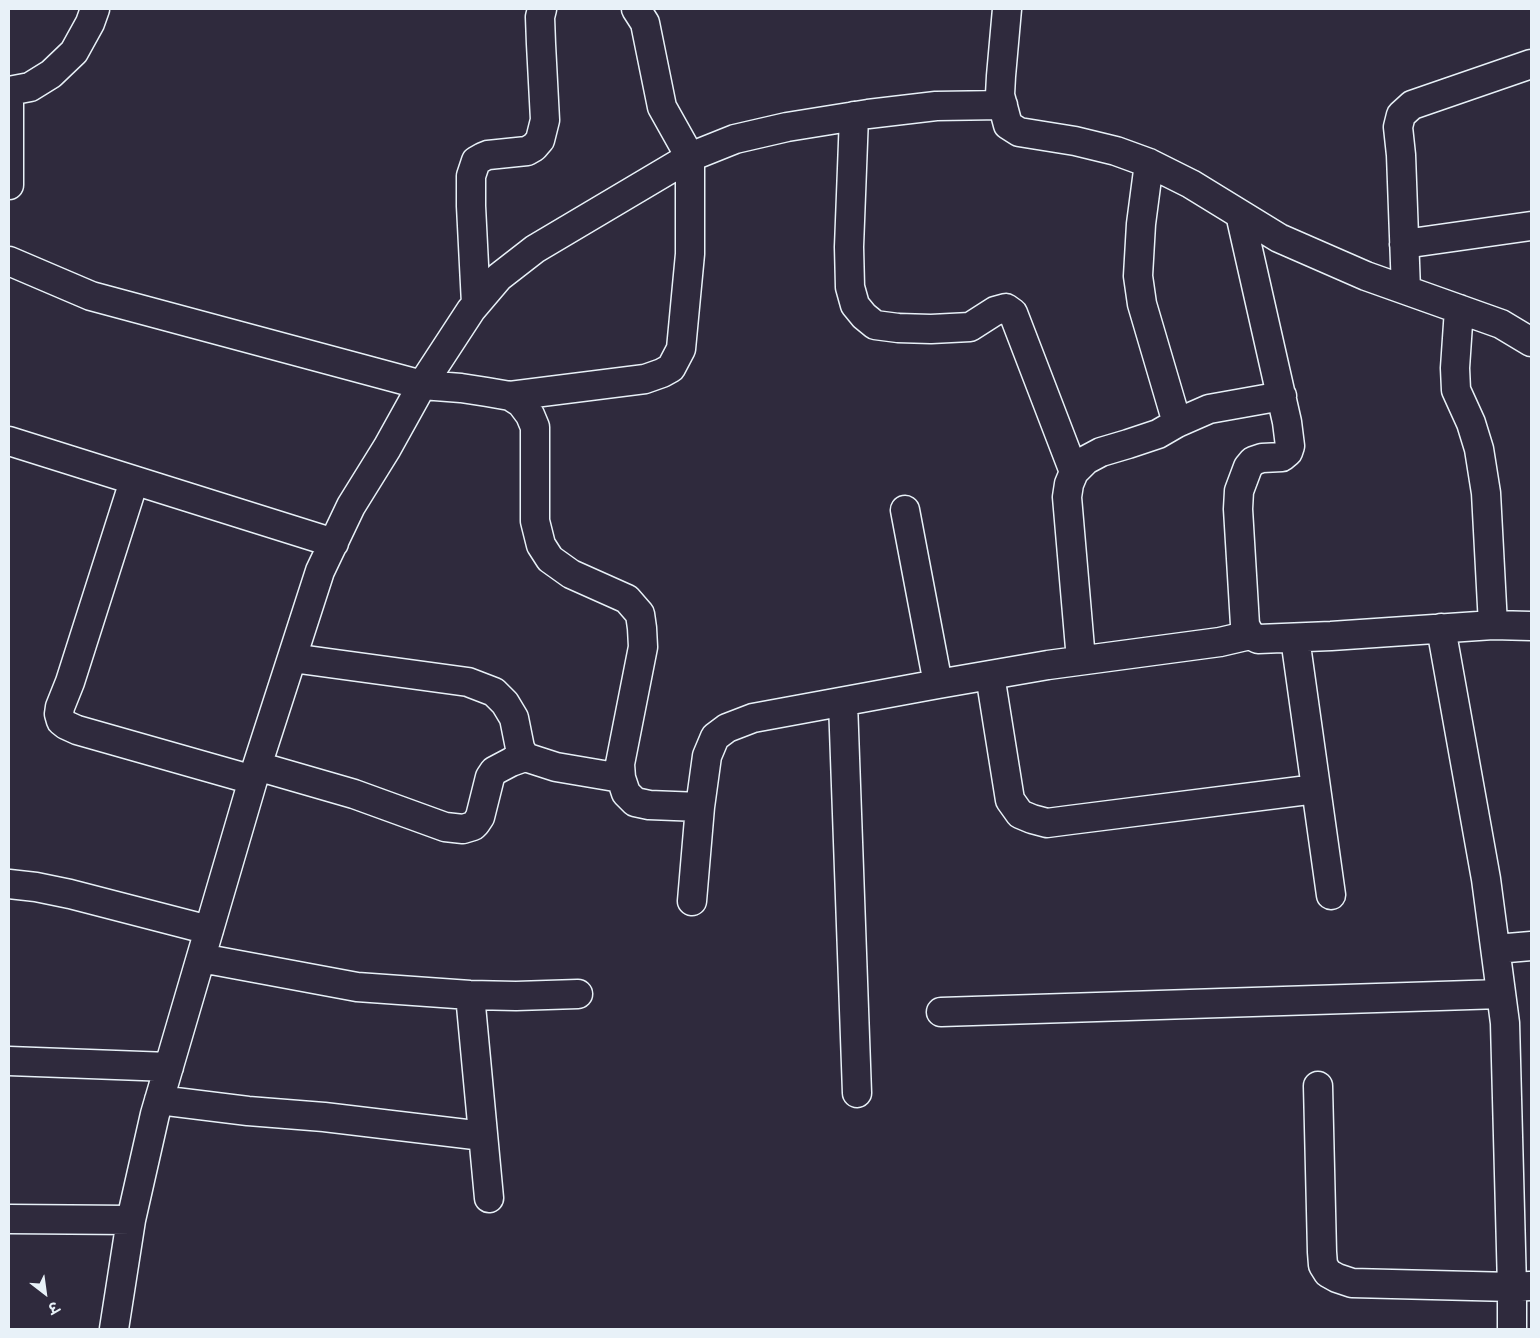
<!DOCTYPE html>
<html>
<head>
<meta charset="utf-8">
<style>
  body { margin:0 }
  #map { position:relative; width:1540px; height:1338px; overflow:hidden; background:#2f2a3d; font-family:"Indie Flower","Playpen Sans Deva",sans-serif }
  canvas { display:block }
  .frame { position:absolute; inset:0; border:10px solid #e8f1f8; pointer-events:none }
  .north { position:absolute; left:20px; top:1268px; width:50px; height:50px; -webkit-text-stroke:4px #2f2a3d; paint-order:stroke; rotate:150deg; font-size:14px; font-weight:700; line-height:20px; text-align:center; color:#e8f1f8 }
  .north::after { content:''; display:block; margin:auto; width:18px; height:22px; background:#e8f1f8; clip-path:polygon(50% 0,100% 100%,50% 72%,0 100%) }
</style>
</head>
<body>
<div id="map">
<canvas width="1540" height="1338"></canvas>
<div class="frame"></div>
<div class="north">उ</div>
</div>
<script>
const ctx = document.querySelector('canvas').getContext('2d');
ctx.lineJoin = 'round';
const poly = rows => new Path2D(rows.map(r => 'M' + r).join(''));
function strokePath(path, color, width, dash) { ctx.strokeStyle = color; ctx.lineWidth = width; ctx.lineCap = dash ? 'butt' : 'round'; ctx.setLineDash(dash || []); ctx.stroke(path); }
const street = poly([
  [1007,9,1001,76,1000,95,1008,125,1019,132,1075,141,1116,151,1149,163,1191,184,1279,238,1366,276,1501,324,1531,342],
  [9,91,30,87,51,74,74,52,90,23,95,9],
  [854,116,849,247,850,287,855,305,864,316,875,325,898,328,931,329,970,327,995,311,1006,308,1013,313,1074,472],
  [1149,163,1141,224,1138,276,1142,304,1177,423],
  [9,185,9,91],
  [1240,214,1287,422,1290,446,1288,452,1282,457,1262,458,1253,461,1248,467,1239,491,1238,509,1245,625,1250,635,1258,639,1331,636,1493,625,1531,626],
  [1404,244,1531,226],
  [9,261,91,296,422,385,461,388,487,392,510,396,521,403,530,415,535,427,535,521,541,545,550,559,571,574,627,599,640,614,642,628,643,647,620,764,621,778,626,793,635,802,649,805,700,807],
  [1406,290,1401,155,1398,127,1401,115,1412,105,1531,64],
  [476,304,471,206,471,176,476,161,483,157,488,155,527,151,534,147,540,140,545,120,541,44,540,17,542,9],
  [1459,309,1455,368,1456,390,1471,423,1479,449,1486,493,1493,625],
  [510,396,645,379,662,373,671,368,681,349,690,254,690,157,662,107,645,23,636,9],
  [9,441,334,543],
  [134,481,70,682,60,707,59,714,61,721,66,725,77,730,253,780],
  [905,510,938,684],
  [1441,628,1486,879,1505,1023,1512,1287,1512,1329],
  [1295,638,1331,895],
  [292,658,468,682,494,692,505,703,514,718,520,748,525,757,556,767,621,778],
  [1081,660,1067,497,1069,484,1074,472,1086,460,1101,452,1128,444,1158,434,1177,423,1209,409,1282,396],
  [990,675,1010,800,1020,814,1032,819,1047,823,1070,820,1316,789],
  [843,702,857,1093],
  [257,766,354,794,445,827,463,829,473,826,476,823,480,817,490,777,494,771,511,762,525,757],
  [9,884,36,887,70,894,209,930],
  [692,901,700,807,707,756,715,737,727,728,753,718,938,684,1048,665,1220,642,1250,635],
  [1496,949,1531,946],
  [201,958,357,987,470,995,516,996,578,994],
  [470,995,489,1198],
  [941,1012,1501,994],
  [9,1061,169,1067],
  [1318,1086,1322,1252,1323,1265,1328,1273,1337,1278,1352,1283,1512,1287,1530,1286],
  [159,1100,248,1111,324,1117,483,1136],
  [9,1219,131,1220],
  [114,1329,131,1220,155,1114,257,766,320,571,351,506,387,448,422,385,471,310,499,277,535,249,690,157,735,139,787,127,868,114,936,106,1003,105]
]);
strokePath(street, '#e8f1f8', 31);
strokePath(street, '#2f2a3d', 28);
</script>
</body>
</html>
